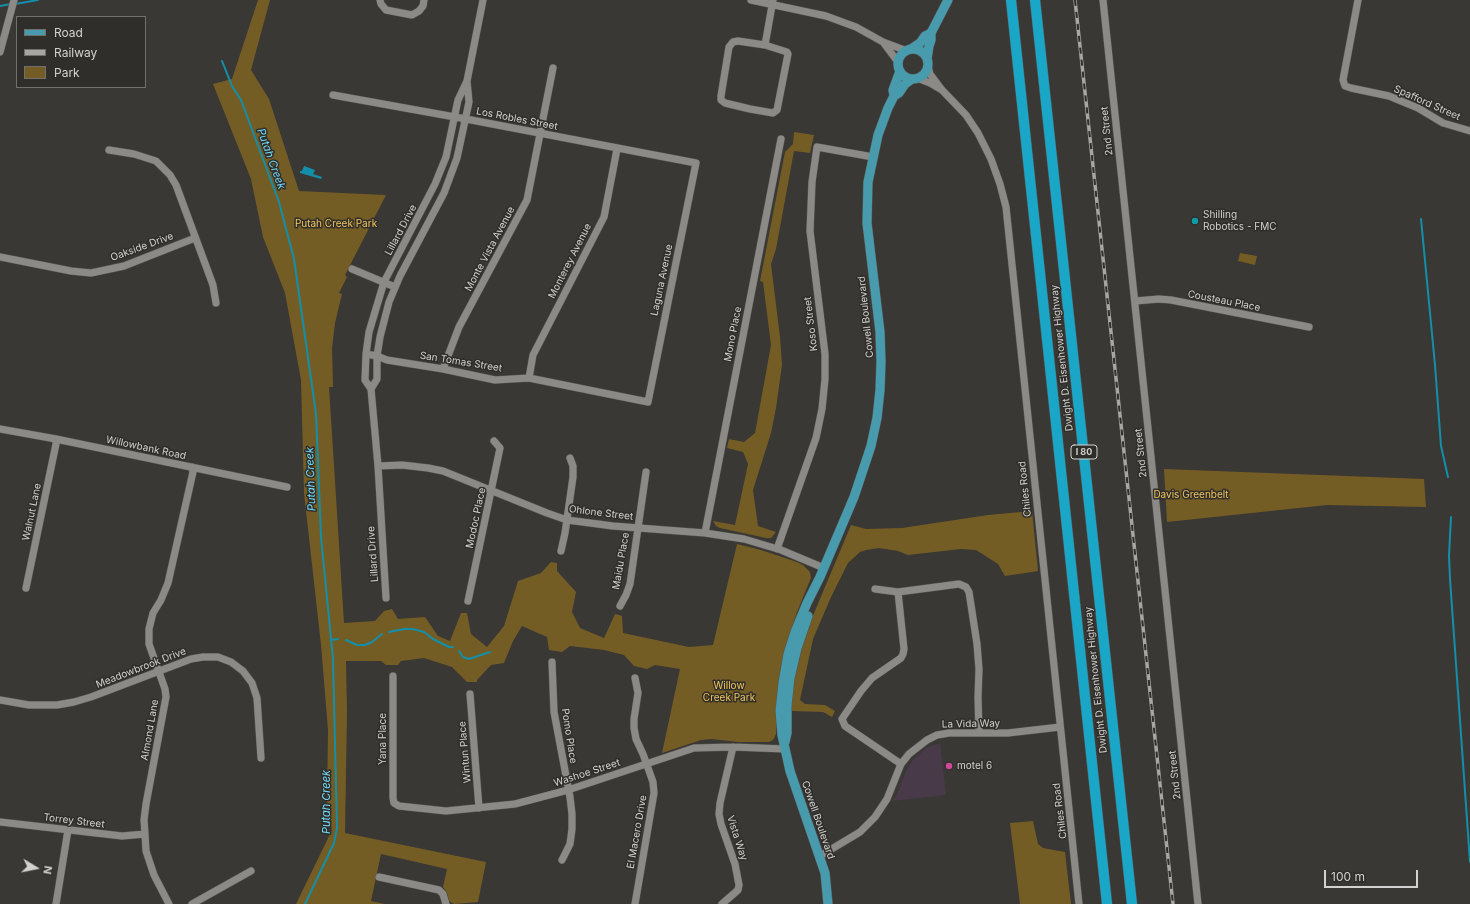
<!DOCTYPE html>
<html>
<head>
<meta charset="utf-8">
<style>
  body { margin:0 }
  #map { position:relative; width:1470px; height:904px; overflow:hidden; background:#393835; font-family:Inter,sans-serif }
  canvas { display:block }
  .legend { position:absolute; left:16px; top:16px; width:130px; height:72px; box-sizing:border-box; background:#2f2e2b; border:1px solid #71706d; margin:0; padding:5px 7px; list-style:none; font-size:12px; color:#d3d2d0 }
  .legend li { display:flex; align-items:center; gap:8px; height:20px }
  .legend b { width:20px; border:1px solid #71706d }
  .north { position:absolute; left:16px; top:848px; width:40px; height:40px; -webkit-text-stroke:3px #2f2e2b; paint-order:stroke; rotate:100deg; font-size:11px; font-weight:700; line-height:16px; text-align:center; color:#d3d2d0 }
  .north::after { content:''; display:block; margin:auto; width:14px; height:18px; background:#d3d2d0; clip-path:polygon(50% 0,100% 100%,50% 72%,0 100%) }
  .scale { position:absolute; left:1324px; top:870px; width:94px; height:18px; box-sizing:border-box; border:2px solid #d3d2d0; border-top:0; padding-left:5px; font-size:12px; line-height:14px; white-space:nowrap; color:#d3d2d0; -webkit-text-stroke:3px #2f2e2b; paint-order:stroke }
</style>
</head>
<body>
<div id="map">
<canvas width="1470" height="904"></canvas>
<ul class="legend">
<li><b style="height:5px;background:#479bad"></b>Road</li>
<li><b style="height:5px;background:#a7a6a4"></b>Railway</li>
<li><b style="height:11px;background:#745c25"></b>Park</li>
</ul>
<div class="north">N</div>
<div class="scale">100 m</div>
</div>
<script>
const ctx = document.querySelector('canvas').getContext('2d');
ctx.lineJoin = 'round';
function paint(path, color) { ctx.fillStyle = color; ctx.fill(path, 'evenodd'); }
const poly = rows => new Path2D(rows.map(r => 'M' + r).join(''));
function strokePath(path, color, width, dash) { ctx.strokeStyle = color; ctx.lineWidth = width; ctx.lineCap = dash ? 'butt' : 'round'; ctx.setLineDash(dash || []); ctx.stroke(path); }
function drawText(font, color, halo, rows, align = 'center') {
  ctx.font = font + ' Inter,sans-serif'; ctx.lineWidth = 3; ctx.setLineDash([]); ctx.textBaseline = 'middle'; ctx.strokeStyle = halo; ctx.fillStyle = color; for (const [text, x, y, turn = 0] of rows) {
    ctx.save(); ctx.translate(x, y); ctx.rotate((+turn || 0) * Math.PI / 180); ctx.textAlign = isNaN(turn) ? turn : align; if (halo) ctx.strokeText(text, 0, 0); ctx.fillText(text, 0, 0); ctx.restore();
  }
}
const education = poly([
  [940,743,946,795,892,801,897,794,906,771,912,761,926,748]
]);
const green = poly([
  [258,0,270,0,251,70,269,99,299,191,386,195,345,275,347,277,339,293,342,294,335,323,332,348,333,387,329,387,344,623,375,621,384,611,392,609,398,619,425,617,438,636,450,641,461,613,467,613,471,634,487,647,504,626,518,581,541,573,551,562,557,563,557,571,576,592,572,612,580,628,604,638,615,614,622,616,623,633,689,647,713,645,737,544,761,550,797,562,803,565,810,572,811,578,797,612,783,656,777,695,776,734,773,740,769,742,738,742,711,739,701,740,662,753,680,669,655,665,647,669,634,666,624,655,604,650,570,646,562,652,549,650,547,637,522,626,513,641,504,663,491,665,477,680,477,682,467,682,452,667,424,658,401,661,398,665,386,665,381,661,346,661,347,711,345,833,486,862,478,902,454,904,449,901,447,893,443,887,447,869,381,854,371,901,385,904,296,904,332,830,327,805,328,730,321,645,304,493,301,380,285,293,263,237,251,179,213,84,232,79],
  [794,132,814,135,810,153,794,151,776,249,771,264,780,337,782,365,776,408,771,433,753,490,758,526,776,532,771,538,766,538,720,528,716,526,713,521,735,525,748,464,743,452,727,448,729,439,744,442,755,433,771,345,763,282,760,281,785,152,793,144],
  [1240,253,1257,256,1255,265,1238,261],
  [1164,469,1424,479,1426,507,1327,505,1167,522],
  [1032,511,1038,571,1005,576,998,564,976,550,961,549,908,555,898,551,879,548,866,550,860,552,848,563,831,597,813,639,800,700,805,704,825,705,835,711,832,717,823,712,792,711,792,699,795,673,804,637,851,525,866,529,902,528,988,515],
  [1033,821,1038,844,1043,848,1065,852,1071,904,1020,904,1010,823]
]);
const water = poly([
  [304,166,315,170,313,174,322,177,321,179,300,173,300,171,302,171]
]);
const stream = poly([
  [15,4,38,0],
  [0,6,11,4],
  [222,61,232,86,241,100,279,202,294,259,316,414,321,537,333,659,337,828,334,843,305,904],
  [1421,219,1435,365,1441,446,1448,477],
  [1451,517,1449,556,1450,579,1470,862],
  [389,632,404,629,413,629,424,632,433,639,449,647,453,647],
  [331,640,338,639],
  [346,640,357,645,365,645,372,642,382,634],
  [459,651,463,657,469,659,490,652]
]);
const minor = poly([
  [380,0,381,4,386,10,412,15,419,11,423,6,424,0],
  [751,0,826,16,856,27,883,42,907,51],
  [1103,0,1198,904],
  [1358,0,1343,80,1345,86,1351,88,1389,96,1418,108,1443,123,1470,131],
  [883,42,898,62],
  [765,45,787,52,788,54,777,110,773,113,750,109,725,103,721,100,721,96,729,47,733,42,738,41,765,45,773,0],
  [0,52,14,0],
  [928,66,930,74,942,90,966,115,978,133,991,159,1000,184,1006,207,1079,904],
  [917,78,930,83,942,90],
  [333,95,466,119,696,163,648,402,529,378,495,380,443,369,387,360,377,356,366,354],
  [109,150,134,154,156,161,170,175,176,185,213,285,216,303],
  [0,257,71,271,91,273,124,266,195,238],
  [352,269,395,287],
  [1135,301,1159,299,1171,300,1309,327],
  [443,369,459,327,527,200,553,68],
  [529,378,533,355,604,217,617,149],
  [371,389,377,379,377,356,380,337,389,302,400,276,444,193,457,158,469,102,467,81],
  [0,429,56,439,287,487],
  [378,466,402,465,428,468,443,471,547,513,567,520,613,526,705,533,744,539,781,550,824,568],
  [705,533,781,139],
  [777,549,816,438,822,409,825,379,825,354,810,231,812,182,817,147,873,157],
  [561,551,565,533,573,477,573,466,570,458],
  [26,588,56,444,56,439],
  [875,589,898,592,959,584,966,587,969,592,977,644,979,669,978,697,979,733],
  [898,592,904,649,903,654,901,658,872,678,861,691,842,719,845,726,901,764],
  [386,598,378,466,371,389,365,380,366,354,369,332,384,282,435,184,446,157,458,100,467,81,483,0],
  [468,601,500,448,494,441],
  [620,606,626,595,630,584,646,472],
  [552,662,554,712,570,797,572,814,572,829,570,844,562,860],
  [393,676,393,798,394,803,399,806,446,811,515,804,568,790,694,748,733,747,785,749],
  [635,678,638,693,634,719,634,728,636,739,643,754,653,782,654,793,635,904],
  [470,694,479,808],
  [0,700,29,705,57,705,74,702,91,697,191,659,203,657,218,657,231,662,243,671,252,683,257,698,261,758],
  [0,822,122,836,145,834],
  [820,856,860,832,875,817,887,799,901,764,909,754,927,740,937,735,949,733,1008,733,1060,727],
  [379,877,439,890,443,894,446,904],
  [56,904,68,830],
  [169,904,154,875,146,851,145,834,144,820,146,804,166,697,165,689,149,644,149,629,153,613,161,600,168,583,193,472,192,467],
  [192,904,251,871],
  [722,904,738,890,739,885,735,864,721,824,719,814,720,803,733,747]
]);
const major = poly([
  [911,49,920,43,925,36,931,33],
  '898 64a15 15 0 1 1 30 0a15 15 0 1 1-30 0Z',
  [927,59,929,46,931,40,931,33,948,0],
  [894,96,893,90,900,71],
  [785,742,787,733,787,706,790,678,797,648,808,616],
  [828,904,825,873,790,771,782,735,780,711,783,683,788,654,795,632,807,603,820,577,854,497,871,446,877,418,880,390,881,362,880,332,867,223,868,182,878,135,888,108,894,96,899,93,905,84,912,79]
]);
const highway = poly([
  [1011,0,1107,904],
  [1035,0,1132,904]
]);
const rail = poly([
  [1075,0,1173,904]
]);
const markers = [
  [1195,221,4,"#0f9aa8"],
  [949,766,4,"#d1479c"]
];
const shields = [
  [1084,452,26]
];
const shieldNames = [
  ["I 80",1084,452]
];
const streetNames = [
  ["Spafford Street",1427,103,24],
  ["Los Robles Street",517,119,11],
  ["2nd Street",1107,131,-96],
  ["Lillard Drive",401,230,-62],
  ["Oakside Drive",142,247,-20],
  ["Monte Vista Avenue",490,249,-62],
  ["Monterey Avenue",570,261,-63],
  ["Laguna Avenue",662,280,-78],
  ["Cousteau Place",1224,301,11],
  ["Cowell Boulevard",866,317,-96],
  ["Koso Street",811,324,-97],
  ["Mono Place",733,334,-79],
  ["Dwight D. Eisenhower Highway",1062,358,-96],
  ["San Tomas Street",461,362,9],
  ["Willowbank Road",146,448,12],
  ["2nd Street",1141,453,-96],
  ["Chiles Road",1025,489,-96],
  ["Walnut Lane",32,512,-78],
  ["Ohlone Street",601,513,7],
  ["Modoc Place",476,518,-78],
  ["Lillard Drive",373,554,-94],
  ["Maidu Place",621,561,-80],
  ["Meadowbrook Drive",141,668,-21],
  ["Dwight D. Eisenhower Highway",1096,680,-96],
  ["La Vida Way",971,724,-1],
  ["Almond Lane",150,730,-80],
  ["Pomo Place",569,736,81],
  ["Yana Place",383,739,-90],
  ["Wintun Place",465,752,-95],
  ["Washoe Street",587,773,-18],
  ["2nd Street",1175,775,-96],
  ["Chiles Road",1060,811,-97],
  ["Cowell Boulevard",818,820,71],
  ["Torrey Street",74,821,7],
  ["El Macero Drive",637,832,-80],
  ["Vista Way",737,838,72]
];
const poiNames = [
  ["Shilling",1203,215],
  ["Robotics - FMC",1203,227],
  ["motel 6",957,766]
];
const parkNames = [
  ["Putah Creek Park",336,224],
  ["Davis Greenbelt",1191,495],
  ["Willow",729,686],
  ["Creek Park",729,698]
];
const waterNames = [
  ["Putah Creek",271,159,70],
  ["Putah Creek",311,479,-92],
  ["Putah Creek",327,802,-90]
];
paint(education, '#483a49');
paint(green, '#745c25');
paint(water, '#138faa');
strokePath(stream, '#138faa', 2);
strokePath(minor, '#565552', 8);
strokePath(major, '#565552', 10);
strokePath(highway, '#565552', 11);
strokePath(minor, '#8b8a86', 7);
strokePath(major, '#479bad', 9);
strokePath(highway, '#1aa6c7', 10);
strokePath(rail, '#a7a6a4', 3.5);
strokePath(rail, '#2f2e2b', 2, [6]);
for (const [x, y, r, color] of markers) { const dot = new Path2D(); dot.arc(x, y, r, 0, 2 * Math.PI); ctx.fillStyle = color; ctx.fill(dot); strokePath(dot, '#2f2e2b', 1.5); }
for (const [x, y, w] of shields) { const box = new Path2D(); box.roundRect(x - w / 2, y - 7, w, 14, 3); ctx.fillStyle = '#2f2e2b'; ctx.fill(box); strokePath(box, '#d3d2d0', 1); }
drawText('bold 9px', '#d3d2d0', null, shieldNames);
drawText('10px', '#d3d2d0', '#2f2e2b', streetNames);
drawText('10px', '#d3d2d0', '#2f2e2b', poiNames, 'left');
drawText('10px', '#f5c65b', '#2f2e2b', parkNames);
drawText('italic 11px', '#72defc', '#2f2e2b', waterNames);
</script>
</body>
</html>
